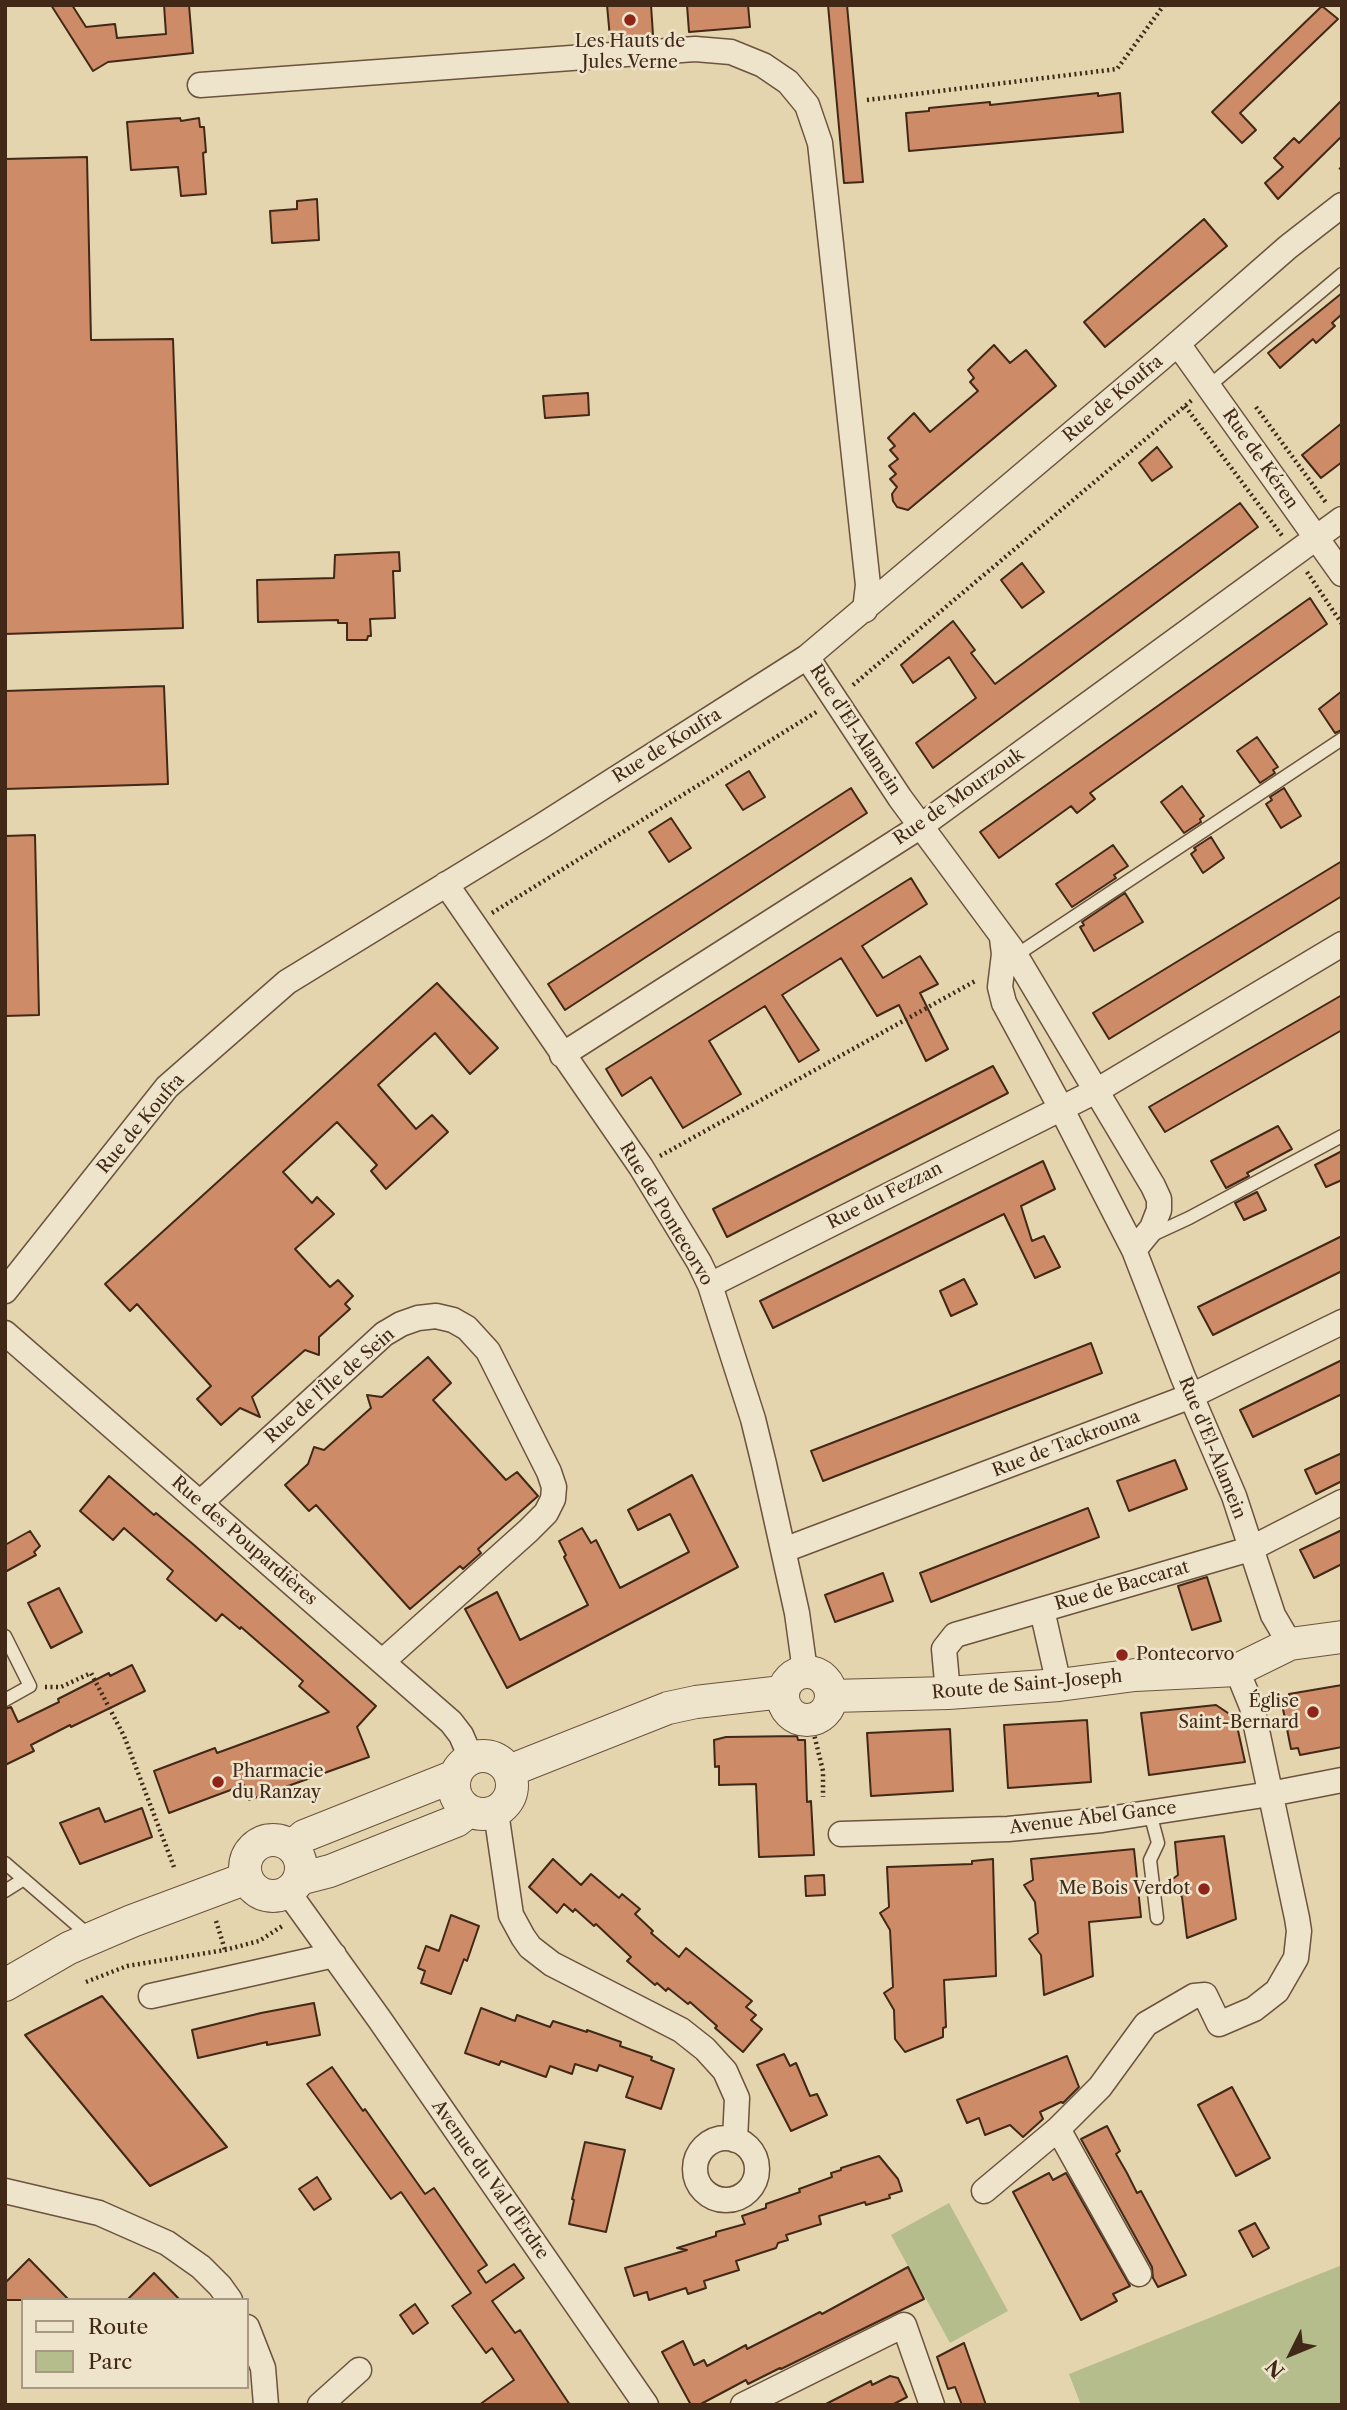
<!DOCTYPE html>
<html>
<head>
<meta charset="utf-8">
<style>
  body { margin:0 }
  #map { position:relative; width:1347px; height:2410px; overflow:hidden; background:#e5d5af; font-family:"Libre Caslon Text",serif }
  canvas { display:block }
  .frame { position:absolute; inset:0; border:7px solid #422817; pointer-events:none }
  .legend { position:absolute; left:21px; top:2298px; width:228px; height:91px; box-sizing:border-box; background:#eee4cb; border:2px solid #a99983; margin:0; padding:9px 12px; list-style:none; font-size:21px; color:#422817 }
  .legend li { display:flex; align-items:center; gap:14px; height:35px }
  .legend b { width:35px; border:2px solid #a99983 }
  .north { position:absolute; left:1256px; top:2319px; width:70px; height:70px; -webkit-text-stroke:5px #eee4cb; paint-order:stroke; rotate:227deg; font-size:19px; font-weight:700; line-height:28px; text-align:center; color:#422817 }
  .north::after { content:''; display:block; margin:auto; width:24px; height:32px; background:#422817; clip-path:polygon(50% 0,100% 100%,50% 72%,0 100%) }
</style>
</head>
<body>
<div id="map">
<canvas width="1347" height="2410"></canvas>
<div class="frame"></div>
<ul class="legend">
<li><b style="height:9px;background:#eee4cb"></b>Route</li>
<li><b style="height:19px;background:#b4bd8b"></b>Parc</li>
</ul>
<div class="north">N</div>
</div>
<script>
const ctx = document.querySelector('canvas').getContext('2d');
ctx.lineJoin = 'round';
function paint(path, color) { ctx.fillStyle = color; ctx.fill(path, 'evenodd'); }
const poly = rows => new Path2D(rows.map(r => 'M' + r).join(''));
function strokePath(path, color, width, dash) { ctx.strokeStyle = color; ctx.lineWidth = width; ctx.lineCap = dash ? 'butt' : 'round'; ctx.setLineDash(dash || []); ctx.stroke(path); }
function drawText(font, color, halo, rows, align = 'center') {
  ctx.font = font + ' "Libre Caslon Text",serif'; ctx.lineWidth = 5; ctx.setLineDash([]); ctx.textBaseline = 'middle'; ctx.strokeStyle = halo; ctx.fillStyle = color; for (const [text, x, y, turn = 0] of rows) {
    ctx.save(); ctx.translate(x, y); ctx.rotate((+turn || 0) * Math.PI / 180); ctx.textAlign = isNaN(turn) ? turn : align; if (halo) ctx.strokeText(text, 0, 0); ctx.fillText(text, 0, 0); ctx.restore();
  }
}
const green = poly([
  [949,2203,1008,2311,950,2343,891,2235],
  [1342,2265,1342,2405,1081,2405,1069,2374]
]);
const building = poly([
  [51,5,72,5,86,27,115,24,117,38,166,34,164,5,189,5,193,53,108,62,93,71,51,5],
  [607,5,651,5,653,35,610,38,607,5],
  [687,5,748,5,750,27,689,32,687,5],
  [828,5,847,5,863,182,844,183,828,5],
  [1322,6,1338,19,1240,113,1256,130,1242,143,1212,112,1322,6],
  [1098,93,1098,96,1120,93,1123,132,909,151,906,113,929,111,929,108,990,102,990,105,1098,93],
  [1342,100,1342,136,1278,199,1265,183,1283,167,1274,158,1294,138,1299,143,1342,100],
  [180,118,181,121,199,118,200,127,204,127,206,152,203,153,206,194,181,196,178,167,131,170,127,122,180,118],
  [87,157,91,340,173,339,183,628,5,634,5,159,87,157],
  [317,199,319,240,272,243,270,211,297,209,297,201,317,199],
  [1204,219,1227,246,1105,347,1084,322,1204,219],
  [1342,293,1342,314,1332,323,1335,326,1316,343,1313,339,1280,368,1268,353,1342,293],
  [994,345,1010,363,1026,350,1056,386,908,510,897,507,893,501,892,494,897,487,890,479,896,474,889,466,898,459,890,450,895,446,888,438,914,413,930,432,978,391,970,382,974,378,968,370,994,345],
  [588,393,589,415,545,418,543,396,588,393],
  [1342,423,1342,462,1321,478,1302,455,1342,423],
  [1157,447,1172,467,1152,481,1139,463,1157,447],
  [1240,503,1258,527,933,768,916,743,976,698,949,657,913,683,901,665,953,621,975,650,971,653,995,684,1240,503],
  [399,552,400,571,393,571,395,618,370,619,371,636,368,636,367,640,347,640,347,623,338,623,338,620,258,622,257,580,334,578,335,555,399,552],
  [1022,563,1044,592,1022,608,1001,580,1022,563],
  [1310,598,1327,624,1090,793,1095,799,1077,813,1071,806,999,858,980,832,1310,598],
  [164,686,168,784,5,789,5,691,164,686],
  [1342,691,1342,730,1335,733,1319,709,1342,691],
  [1257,737,1278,767,1273,770,1275,773,1260,783,1237,751,1257,737],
  [749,771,765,797,743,810,726,785,749,771],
  [1182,786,1204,816,1200,819,1201,822,1184,833,1161,802,1182,786],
  [851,788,867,813,565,1010,548,984,851,788],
  [1284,788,1301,816,1281,828,1266,804,1272,800,1270,797,1284,788],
  [671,818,691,848,669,862,649,832,671,818],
  [35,835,39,1015,5,1016,5,836,35,835],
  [1211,837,1224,858,1203,873,1191,854,1196,850,1194,848,1211,837],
  [1113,845,1128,866,1114,875,1116,878,1072,907,1056,884,1113,845],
  [1342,861,1342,896,1109,1039,1093,1013,1342,861],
  [911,878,927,904,862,946,883,978,920,956,938,984,920,993,948,1049,926,1061,899,1005,877,1016,841,958,782,995,819,1050,799,1062,765,1006,709,1041,741,1094,683,1128,651,1077,622,1096,606,1069,911,878],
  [1125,893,1143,922,1094,951,1080,927,1084,925,1082,922,1125,893],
  [437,983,498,1048,470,1074,435,1033,378,1085,416,1129,432,1115,448,1132,386,1189,371,1171,377,1165,337,1122,283,1172,312,1203,317,1197,334,1214,295,1249,330,1287,338,1280,353,1296,345,1304,350,1309,319,1337,319,1355,305,1350,252,1397,260,1417,240,1408,221,1425,197,1399,211,1386,137,1304,130,1311,105,1284,437,983],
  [1342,995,1342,1030,1165,1132,1149,1107,1342,995],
  [993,1066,1008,1093,727,1237,713,1209,993,1066],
  [1278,1126,1292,1149,1247,1173,1249,1176,1226,1188,1211,1161,1278,1126],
  [1342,1151,1342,1180,1326,1187,1315,1165,1342,1151],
  [1043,1161,1055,1189,1021,1206,1032,1241,1044,1236,1060,1267,1035,1278,1004,1214,773,1328,760,1301,1043,1161],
  [1257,1192,1266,1210,1244,1220,1235,1203,1257,1192],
  [1342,1236,1342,1271,1213,1335,1198,1307,1342,1236],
  [964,1279,977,1304,951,1316,940,1291,964,1279],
  [1091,1343,1102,1373,823,1481,811,1451,1091,1343],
  [428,1357,451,1383,433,1400,506,1480,517,1472,538,1496,478,1549,481,1553,463,1569,460,1566,410,1609,316,1505,309,1511,285,1485,308,1464,314,1447,324,1450,371,1408,367,1395,382,1397,428,1357],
  [1342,1360,1342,1394,1253,1437,1240,1410,1342,1360],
  [1342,1453,1342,1481,1316,1494,1305,1470,1342,1453],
  [1175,1460,1187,1489,1129,1511,1117,1481,1175,1460],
  [692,1475,738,1567,507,1688,465,1609,497,1592,520,1640,588,1605,564,1557,566,1555,559,1541,582,1528,591,1543,596,1540,620,1588,689,1552,670,1514,638,1530,628,1510,692,1475],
  [109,1476,154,1515,156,1513,194,1545,376,1706,357,1727,369,1757,249,1800,244,1785,169,1813,154,1771,215,1748,217,1753,329,1712,299,1686,303,1681,241,1627,240,1629,222,1614,216,1621,167,1579,173,1571,124,1528,113,1540,80,1511,109,1476],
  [1088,1508,1099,1537,931,1602,920,1573,1088,1508],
  [1342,1530,1342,1564,1314,1578,1300,1550,1342,1530],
  [30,1531,40,1546,34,1552,36,1555,5,1572,5,1545,30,1531],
  [883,1573,893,1601,835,1622,825,1595,883,1573],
  [1207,1577,1221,1621,1192,1630,1178,1586,1207,1577],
  [59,1588,82,1632,51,1648,28,1603,59,1588],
  [132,1665,145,1691,71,1727,70,1725,31,1745,34,1751,5,1765,5,1709,11,1707,18,1722,59,1702,58,1699,109,1673,110,1676,132,1665],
  [1342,1685,1342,1747,1300,1755,1298,1748,1291,1749,1282,1704,1290,1702,1289,1694,1342,1685],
  [1216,1705,1231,1715,1237,1726,1245,1762,1149,1775,1141,1713,1216,1705],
  [1087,1720,1091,1782,1008,1788,1004,1725,1087,1720],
  [950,1729,953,1791,871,1796,867,1733,950,1729],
  [797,1736,798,1740,805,1740,807,1802,811,1801,814,1855,759,1857,756,1784,719,1785,719,1766,715,1767,714,1740,726,1737,797,1736],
  [99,1808,105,1822,142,1808,152,1837,80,1864,60,1823,99,1808],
  [1224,1836,1236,1919,1187,1938,1182,1897,1170,1881,1178,1875,1175,1842,1224,1836],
  [1134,1849,1141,1917,1089,1922,1093,1976,1044,1995,1041,1955,1029,1939,1038,1933,1035,1902,1024,1885,1033,1880,1031,1859,1134,1849],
  [553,1859,581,1885,591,1874,619,1898,622,1894,640,1909,635,1914,653,1931,651,1933,679,1957,686,1948,752,2001,746,2007,756,2015,751,2020,762,2029,743,2052,715,2028,717,2026,690,2002,688,2004,668,1988,666,1991,657,1983,655,1985,627,1961,631,1957,596,1924,594,1926,575,1909,573,1912,564,1904,557,1913,529,1887,553,1859],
  [993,1859,996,1976,944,1980,946,2027,943,2028,943,2037,905,2052,895,2039,894,2010,884,1993,893,1987,890,1930,880,1913,889,1907,887,1867,972,1864,972,1861,993,1859],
  [824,1875,825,1895,806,1896,805,1876,824,1875],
  [451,1915,479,1926,467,1961,464,1959,451,1994,421,1983,425,1971,418,1968,426,1946,439,1951,451,1915],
  [102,1996,151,2055,227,2147,150,2186,25,2035,102,1996],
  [314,2003,320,2035,267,2045,267,2042,198,2058,192,2030,261,2013,314,2003],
  [481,2008,515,2021,517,2015,550,2027,553,2021,587,2032,587,2030,621,2042,620,2046,652,2057,651,2060,674,2069,661,2109,626,2097,633,2077,599,2065,597,2071,575,2064,572,2074,550,2066,546,2077,501,2061,499,2065,465,2053,481,2008],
  [784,2054,790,2066,796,2063,810,2096,817,2094,827,2115,791,2131,757,2065,784,2054],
  [1067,2056,1079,2087,1063,2103,1061,2102,1040,2112,1043,2119,1023,2137,1010,2125,985,2135,979,2118,967,2123,957,2100,1067,2056],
  [332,2067,363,2111,365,2109,425,2194,434,2188,487,2265,478,2271,486,2283,514,2264,524,2278,492,2301,515,2333,520,2330,570,2405,479,2405,514,2380,492,2348,486,2353,452,2306,471,2293,401,2192,391,2199,307,2084,332,2067],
  [1232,2087,1270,2158,1236,2176,1198,2105,1232,2087],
  [1107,2126,1120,2151,1116,2154,1127,2173,1137,2193,1141,2191,1186,2275,1158,2287,1153,2278,1152,2267,1081,2139,1107,2126],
  [585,2142,625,2150,606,2232,569,2224,574,2200,572,2199,585,2142],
  [879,2156,898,2179,902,2191,889,2195,890,2198,866,2205,865,2202,819,2216,821,2224,786,2235,788,2240,778,2243,776,2248,736,2261,739,2270,704,2281,706,2288,688,2294,686,2288,649,2300,647,2292,634,2296,625,2268,687,2250,677,2248,716,2236,716,2232,745,2224,742,2216,766,2208,766,2204,800,2192,799,2189,832,2177,831,2173,841,2170,841,2168,879,2156],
  [1049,2173,1053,2180,1066,2173,1130,2286,1113,2294,1117,2301,1081,2320,1013,2192,1049,2173],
  [317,2177,331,2199,314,2210,299,2189,317,2177],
  [1255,2223,1269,2248,1253,2257,1239,2231,1255,2223],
  [29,2259,69,2300,5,2300,5,2283,29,2259],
  [908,2267,924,2299,781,2369,780,2368,748,2384,746,2380,699,2405,691,2405,662,2352,683,2341,694,2365,704,2360,707,2366,746,2345,747,2349,820,2312,822,2314,908,2267],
  [154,2273,180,2300,127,2300,154,2273],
  [415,2304,428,2323,413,2334,400,2315,415,2304],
  [964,2343,986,2405,962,2405,955,2387,948,2389,937,2357,964,2343],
  [890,2376,898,2378,907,2397,892,2405,824,2405,871,2381,872,2385,890,2376]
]);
const path = poly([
  [867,100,1117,69,1164,5],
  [1340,167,1342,169],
  [1185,406,1283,537],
  [1256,407,1327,504],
  [1307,572,1342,624],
  [853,685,1192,400],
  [492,913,818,711],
  [660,1156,977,980],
  [45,1687,61,1687,91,1673,124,1736,174,1867],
  [812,1726,823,1771,823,1797],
  [216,1921,225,1950],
  [86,1982,127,1966,225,1950,259,1941,284,1925]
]);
const service = poly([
  [1209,386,1342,274],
  [1015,956,1342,739],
  [1150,1236,1189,1218,1342,1136],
  [5,1636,30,1686,5,1700],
  [1150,1813,1158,1843,1150,1860,1157,1918],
  [5,1863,92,1938],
  [5,1891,24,1879]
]);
const minor = poly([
  [200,85,695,49,731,52,763,65,788,82,807,105,820,143,868,585,865,610],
  [1178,344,1342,574],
  [807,657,900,798,1011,948,1153,1186,1159,1199,1159,1210,1152,1228,1134,1250],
  [446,884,641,1167,699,1262,710,1285,753,1419,764,1464,797,1613,805,1671],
  [1002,938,1004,954,1000,987,1004,1003,1061,1108,1134,1250,1183,1377,1234,1496,1273,1615,1290,1644],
  [562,1055,921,826,1342,519],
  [710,1285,1096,1091,1342,944],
  [5,1291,167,1087,287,982,540,827,807,657,1160,359,1288,247,1342,205],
  [5,1333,451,1722,461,1735,471,1758],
  [200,1503,384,1334,401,1324,418,1318,436,1316,453,1320,467,1328,488,1351,549,1472,554,1487,553,1499,546,1513,528,1531,383,1661],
  [784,1550,1191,1396,1342,1322],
  [1042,1610,1059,1685],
  [948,1693,944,1649,955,1635,1250,1549,1342,1502],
  [496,1812,511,1915,523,1937,530,1947,552,1964,681,2030,705,2049,725,2071,737,2098,735,2140],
  [841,1834,1008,1829,1102,1820,1270,1794,1342,1780],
  [288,1892,380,2020,646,2405],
  [151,1996,334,1955],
  [1058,2129,1139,2274],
  '695 2169a31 31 0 1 1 62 0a31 31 0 1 1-62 0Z',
  [5,2191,99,2213,167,2243,201,2267,220,2286,230,2300],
  [984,2191,1058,2129,1100,2087,1146,2024,1194,1996,1205,1995,1219,2024,1254,2009,1277,1991,1296,1958,1299,1931,1297,1918,1252,1707,1237,1670],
  [247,2327,263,2368,266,2405],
  [320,2405,359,2370],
  [743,2405,904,2325,932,2405]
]);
const tertiary = poly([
  '783 1696a24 24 0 1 1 48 0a24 24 0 1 1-48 0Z',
  [832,1696,948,1693,1059,1685,1135,1675,1237,1670,1290,1644,1342,1637],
  '454 1785a29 29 0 1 1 58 0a29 29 0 1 1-58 0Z',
  [509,1771,668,1708,696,1702,782,1692],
  '245 1868a28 28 0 1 1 56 0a28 28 0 1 1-56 0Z',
  [292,1847,304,1836,455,1776],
  [299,1879,330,1871,456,1821,469,1811],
  [5,1985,69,1948,132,1921,247,1878]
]);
const markers = [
  [630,20,7,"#8f2418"],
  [1122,1655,7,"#8f2418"],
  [1313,1712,7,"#8f2418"],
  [218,1782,7,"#8f2418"],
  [1204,1889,7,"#8f2418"]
];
const poiNames = [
  ["Les Hauts de",630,42,"center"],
  ["Jules Verne",630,63,"center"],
  ["Pontecorvo",1136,1655],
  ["Église",1299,1702,"right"],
  ["Saint-Bernard",1299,1723,"right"],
  ["Pharmacie",232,1772],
  ["du Ranzay",232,1793],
  ["Me Bois Verdot",1190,1889,"right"]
];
const streetNames = [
  ["Rue de Koufra",1113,399,-40],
  ["Rue de Kéren",1260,459,55],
  ["Rue d'El-Alamein",855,730,57],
  ["Rue de Koufra",667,746,-32],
  ["Rue de Mourzouk",959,797,-35],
  ["Rue de Koufra",141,1124,-50],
  ["Rue du Fezzan",885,1196,-27],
  ["Rue de Pontecorvo",666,1214,59],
  ["Rue de l'Île de Sein",330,1386,-41],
  ["Rue de Tackrouna",1066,1444,-21],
  ["Rue d'El-Alamein",1212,1448,68],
  ["Rue des Poupardières",244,1541,41],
  ["Rue de Baccarat",1122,1586,-16],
  ["Route de Saint-Joseph",1027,1685,-5],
  ["Avenue Abel Gance",1093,1818,-7],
  ["Avenue du Val d'Erdre",490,2180,55]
];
paint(green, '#b4bd8b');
paint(building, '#cd8b68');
strokePath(building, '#422817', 2);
strokePath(service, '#6b533d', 15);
strokePath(minor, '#6b533d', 27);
strokePath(tertiary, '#6b533d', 34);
strokePath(path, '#422817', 4.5, [2, 3.5]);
strokePath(service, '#eee4cb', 12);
strokePath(minor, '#eee4cb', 24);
strokePath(tertiary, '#eee4cb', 32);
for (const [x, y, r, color] of markers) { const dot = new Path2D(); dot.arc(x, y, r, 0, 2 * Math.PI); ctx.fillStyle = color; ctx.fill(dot); strokePath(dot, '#eee4cb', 2.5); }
drawText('18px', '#422817', '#eee4cb', poiNames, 'left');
drawText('18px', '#422817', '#eee4cb', streetNames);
</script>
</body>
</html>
